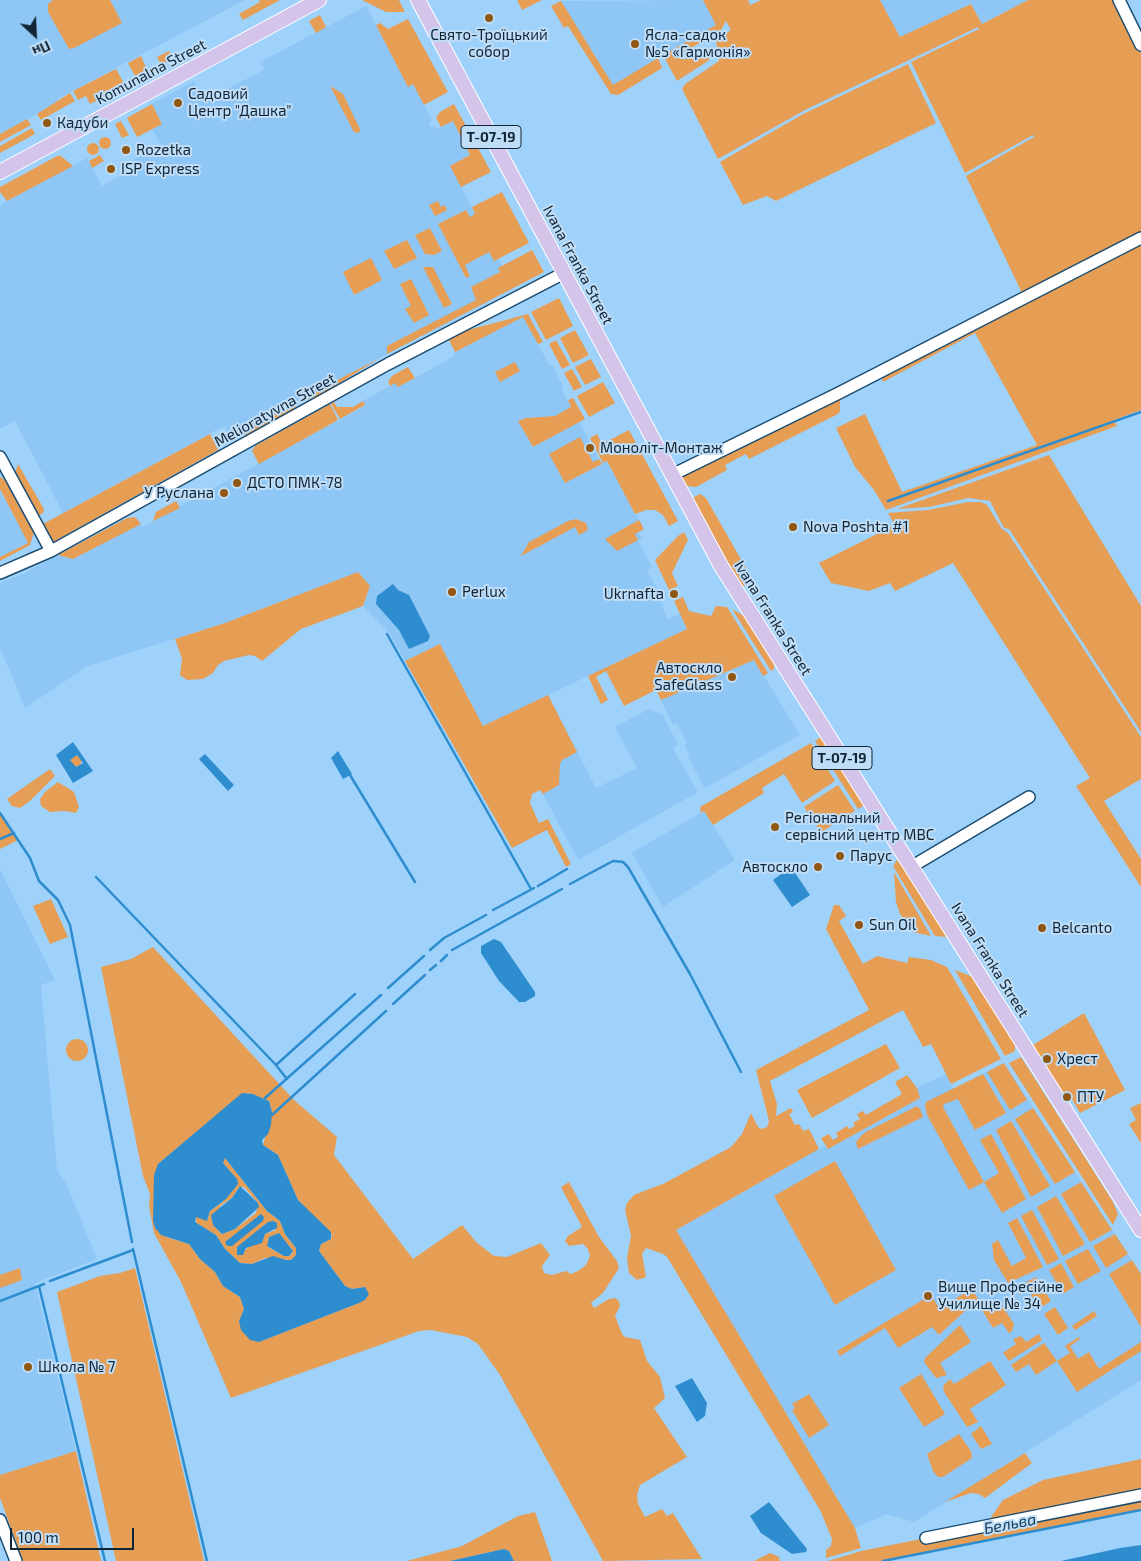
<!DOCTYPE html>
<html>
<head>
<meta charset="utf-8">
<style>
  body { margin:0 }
  #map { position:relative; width:1141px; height:1561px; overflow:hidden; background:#9fd2fb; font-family:"Exo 2",sans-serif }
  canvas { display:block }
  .north { position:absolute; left:10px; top:10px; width:50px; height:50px; -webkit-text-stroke:4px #bfddf6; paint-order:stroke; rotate:155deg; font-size:14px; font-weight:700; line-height:20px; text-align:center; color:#112535 }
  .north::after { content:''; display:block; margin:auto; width:18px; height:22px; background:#112535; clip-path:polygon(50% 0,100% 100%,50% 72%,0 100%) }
  .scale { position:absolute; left:10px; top:1528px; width:124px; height:22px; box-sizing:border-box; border:2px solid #112535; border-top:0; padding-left:6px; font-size:15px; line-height:18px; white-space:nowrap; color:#112535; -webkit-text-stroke:4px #bfddf6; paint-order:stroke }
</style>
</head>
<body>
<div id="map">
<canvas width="1141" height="1561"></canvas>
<div class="north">Пн</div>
<div class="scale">100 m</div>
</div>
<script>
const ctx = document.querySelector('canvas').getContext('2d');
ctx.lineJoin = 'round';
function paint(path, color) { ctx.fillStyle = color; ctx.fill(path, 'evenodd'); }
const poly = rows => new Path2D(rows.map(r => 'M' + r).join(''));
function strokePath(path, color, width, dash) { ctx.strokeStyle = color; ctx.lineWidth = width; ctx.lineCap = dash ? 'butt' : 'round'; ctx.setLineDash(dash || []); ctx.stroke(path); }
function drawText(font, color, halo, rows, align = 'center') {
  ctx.font = font + ' "Exo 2",sans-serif'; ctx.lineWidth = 4; ctx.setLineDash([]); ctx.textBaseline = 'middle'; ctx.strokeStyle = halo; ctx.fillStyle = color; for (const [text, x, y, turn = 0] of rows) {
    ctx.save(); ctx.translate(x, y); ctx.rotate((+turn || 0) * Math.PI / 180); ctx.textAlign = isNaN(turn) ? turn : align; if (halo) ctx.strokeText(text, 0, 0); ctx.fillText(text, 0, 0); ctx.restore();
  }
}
const built = poly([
  [0,0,245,0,57,99,58,102,0,134],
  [703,0,717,25,613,85,561,1],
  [880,0,1028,0,982,24,971,4,900,37],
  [366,6,408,86,413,84,432,120,429,124,431,128,435,126,437,129,453,121,470,155,450,166,514,288,279,410,276,406,228,432,224,426,63,513,15,421,0,429,0,205,87,158,102,186,129,171,126,164,161,145,152,129,162,123,152,104,194,81,204,101,264,70,260,62],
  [523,317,550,366,552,365,557,374,563,386,561,388,601,463,607,461,644,529,638,532,642,538,638,541,652,567,647,570,656,586,667,619,680,614,687,629,548,695,596,788,637,768,615,727,649,709,663,715,678,745,673,749,698,792,578,860,502,717,483,726,440,644,405,661,389,632,363,606,370,586,358,572,225,623,88,666,25,708,0,648,0,583,27,572,58,555,73,559,141,524,142,527,147,524,365,406,363,401,395,383,398,387,453,357,455,352],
  [0,490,28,543,0,557],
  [754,660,800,735,705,788,688,758,690,757,685,746,687,744,677,723,673,725,661,700],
  [704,811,735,860,663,907,632,854,633,852],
  [0,869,55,980,41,985,57,1170,67,1185,97,1259,35,1283,76,1451,0,1475],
  [1004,1063,1141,1274,1141,1380,914,1522,887,1514,855,1528,676,1230,824,1146,828,1149,919,1098,917,1088,946,1074,953,1089]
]);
const green = poly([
  [53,0,110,0,122,23,74,48,69,49,48,12,48,4],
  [259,0,280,0,243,20,239,14,260,2],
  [362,0,399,0,405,12,386,12],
  [517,0,542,0,522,10],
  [703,0,748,0,750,5,761,0,880,0,900,37,971,4,982,24,1028,0,1114,0,1141,53,1141,235,1023,295,966,176,1034,137,1033,135,965,173,911,62,979,29,978,27,805,110,718,159,682,89,685,84,719,61,716,40,731,30,726,21,721,30,681,54,684,60,706,48,710,56,708,61,677,81,663,55,716,25],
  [561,1,613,85,658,58,662,68,618,95,611,94,568,26,564,28,551,6],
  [320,15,326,27,316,33,309,21],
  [408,19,448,92,424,105,413,84,408,87,376,25,380,23,388,29],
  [169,51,173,58,161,65,157,57],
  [141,56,148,72,136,78,128,63],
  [908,64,936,123,776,201,767,196,743,205,720,162,803,114],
  [116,69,125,85,90,104,86,96,78,100,73,91],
  [330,86,343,94,360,129,359,133,354,132],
  [70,93,75,101,41,120,37,114],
  [152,104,162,124,137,137,127,118],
  [454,104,491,172,461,187,450,166,470,155,453,121,441,127,436,118,440,112],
  [27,119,31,125,0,142,0,134],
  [121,121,129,135,122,138,115,124],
  [32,128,35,134,0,153,0,146],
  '99 143a6 6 0 1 1 12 0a6 6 0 1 1-12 0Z',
  '87 149a6 6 0 1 1 12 0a6 6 0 1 1-12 0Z',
  [100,155,104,161,92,168,89,161],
  [57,156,61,156,73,166,7,201,0,192,0,187],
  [502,192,529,243,494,261,489,252,465,265,470,276,466,278,438,224,466,210,470,217,475,214,472,207],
  [438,201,441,207,445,205,447,210,435,216,429,205],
  [430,228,442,251,434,255,425,254,415,235],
  [407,240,417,258,394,269,384,251],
  [1141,242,1141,410,1114,420,1117,426,886,510,874,490,855,467,836,428,865,414,902,492,1037,445,975,333,883,382,882,377],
  [532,250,544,272,387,354,387,346,476,300,471,287,500,272,498,268],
  [371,258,382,280,354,295,343,272],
  [423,267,433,267,452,304,444,308],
  [411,279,429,315,414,323,405,309,411,306,400,284],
  [559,298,573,326,546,340,531,312],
  [528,314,543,342,538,344,523,317,455,352,449,340,468,330],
  [575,330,589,355,573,363,560,338],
  [556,340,570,365,562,369,549,344],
  [380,358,312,400,304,397],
  [591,359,601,377,585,385,575,367],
  [515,362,520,371,500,382,495,372],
  [408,367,415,378,398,387,395,383,390,386,388,382,392,376],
  [572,369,582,387,574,391,564,373],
  [603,382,615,403,589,417,577,396],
  [840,396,840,411,838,414,749,459,746,454,725,465,727,470,696,487,686,486,682,476],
  [573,398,585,419,533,447,518,421,526,418,555,416,571,407,568,400],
  [297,401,296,409,250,435,241,434,237,427,276,406,279,410],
  [363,401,365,405,340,419,331,404,334,402,337,407,353,407],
  [330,404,338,420,259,464,252,451,255,446],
  [629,430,678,521,669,526,663,515,655,510,646,510,635,514,607,461,603,463,590,438,597,434,602,444],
  [210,434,218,450,53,542,43,524],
  [580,437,593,462,599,459,602,464,565,483,549,454],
  [1049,455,1141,606,1141,732,1009,529,1004,528,990,501,968,498,929,507,897,509],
  [18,464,44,509,43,513,38,516,15,473],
  [0,477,7,481,34,532,30,545,0,561,0,557,28,543,0,489],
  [700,494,706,498,751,577,752,581,748,586,742,586,739,583,695,503,694,497],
  [176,501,180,508,153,521,156,512],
  [968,502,981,502,987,505,1002,529,1008,533,1141,737,1141,779,1104,801,1141,859,1141,887,1076,786,1090,778,953,563,895,591,890,583,869,591,831,583,819,563,895,525,888,513,928,510],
  [135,517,141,524,73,559,58,555,127,518],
  [576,519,586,523,588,530,579,535,575,527,521,556,529,542,568,521],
  [639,520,644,529,635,534,638,540,617,551,605,539],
  [684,532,688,540,672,573,678,586,669,590,655,560,678,536],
  [358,572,370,586,363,606,301,629,262,661,255,656,249,655,224,661,218,665,213,673,203,679,187,680,180,675,182,659,175,639,225,623],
  [683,597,689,611,711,616,716,606,727,607,768,673,763,676,754,660,661,700,656,690,624,706,606,671,596,677,608,700,601,704,588,676,687,629,674,601],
  [732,609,744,616,774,664,774,669,771,671],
  [440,644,483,726,548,695,577,752,562,760,560,764,559,785,543,794,540,790,532,794,530,803,539,823,548,819,571,864,566,867,547,830,512,848,405,661],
  [821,737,865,805,858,809,815,741],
  [811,743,835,781,802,803,784,774,762,788,764,793,713,825,704,811,701,813,700,807],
  '70.5 761a5.5 5.5 0 1 1 11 0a5.5 5.5 0 1 1-11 0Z',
  [50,769,55,776,31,800,20,808,12,806,7,799],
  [58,782,74,792,79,807,76,813,65,811,50,812,41,806,40,799,45,792],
  [838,785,855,811,821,832,804,807],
  [0,814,18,840,0,849],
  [897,860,899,862,947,937,935,936,893,866],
  [894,872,931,936,913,932,900,914,896,902],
  [51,899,68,937,50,944,33,906],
  [834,905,839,905,846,916,839,921,863,964,877,956,907,963,909,957,931,960,947,967,1001,1059,951,1084,931,1044,923,1047,903,1010,770,1081,777,1104,776,1116,791,1108,793,1112,789,1114,795,1125,799,1124,803,1131,809,1129,819,1149,676,1230,855,1528,861,1548,826,1558,826,1550,831,1546,832,1539,820,1510,667,1257,663,1254,646,1248,642,1254,646,1277,637,1280,629,1273,627,1258,631,1236,625,1210,627,1203,634,1195,665,1183,731,1147,742,1134,751,1113,758,1127,761,1129,767,1127,769,1121,756,1070,869,1010,826,929],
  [153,947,294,1100,337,1137,334,1155,413,1259,462,1225,477,1243,494,1256,507,1257,541,1243,550,1255,542,1266,544,1273,552,1275,566,1271,571,1274,578,1271,586,1265,590,1256,588,1249,583,1244,569,1246,565,1241,568,1236,582,1227,561,1187,569,1182,599,1237,617,1261,619,1268,603,1293,591,1303,594,1308,609,1299,615,1298,619,1301,620,1306,615,1316,622,1334,625,1337,640,1340,647,1361,660,1377,665,1398,654,1408,687,1457,640,1485,637,1495,638,1504,645,1517,662,1509,667,1516,673,1513,702,1559,603,1561,500,1375,478,1344,467,1337,431,1330,419,1331,231,1398,181,1282,154,1233,149,1206,150,1194,143,1176,101,967,131,959],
  [248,1093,269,1101,272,1112,263,1145,278,1155,298,1200,332,1235,331,1239,321,1244,319,1251,345,1286,352,1289,365,1287,359,1303,259,1342,241,1317,244,1309,240,1297,223,1286,215,1272,200,1259,189,1244,166,1237,158,1164,222,1111],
  [955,970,971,976,1015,1044,1015,1051,1005,1056],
  [1084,1013,1125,1090,1080,1113,1069,1094,1062,1092,1033,1045],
  '66 1050a11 11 0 1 1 22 0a11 11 0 1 1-22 0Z',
  [886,1044,900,1068,812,1118,797,1090],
  [1021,1057,1113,1202,1118,1214,1113,1225,1009,1063],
  [1004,1063,1027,1100,1010,1110,987,1072],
  [983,1074,1006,1113,975,1130,958,1099,944,1104,943,1107,984,1182,999,1173,980,1140,991,1134,1026,1199,1002,1213,984,1182,969,1190,927,1115,925,1105,926,1102],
  [907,1075,917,1088,920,1098,828,1149,821,1138,829,1134,833,1140,838,1137,836,1133,847,1126,849,1129,855,1126,853,1123,860,1119,857,1114,863,1111,866,1115,902,1094,895,1082],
  [1141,1103,1141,1143,1129,1124,1136,1120,1130,1108],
  [917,1106,920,1109,923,1117,858,1149,856,1142,864,1133],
  [1033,1108,1075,1172,1055,1184,1015,1119],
  [1011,1121,1050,1186,1031,1197,996,1130],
  [225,1158,267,1211,280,1221,285,1234,296,1248,296,1255,291,1260,265,1258,252,1264,240,1263,225,1249,216,1235,196,1223,196,1217,208,1219,209,1212,224,1201,237,1179,223,1163,223,1160],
  [239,1187,244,1187,258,1203,256,1213,235,1229,222,1234,217,1229,220,1206,232,1198],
  [268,1222,276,1230,265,1234,244,1251,236,1249],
  [278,1233,293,1251,291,1255,284,1256,268,1247,268,1239],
  [835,1161,896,1270,835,1305,774,1196],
  [1081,1182,1112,1230,1090,1242,1061,1194],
  [1056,1196,1085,1244,1063,1256,1037,1207],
  [1032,1210,1059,1259,1047,1265,1021,1216],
  [1017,1218,1043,1267,1008,1283,994,1260,992,1244,998,1240,1012,1266,1026,1258,1008,1223],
  [1115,1234,1128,1254,1106,1268,1093,1246],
  [1088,1249,1101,1271,1078,1284,1065,1261],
  [1132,1260,1141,1274,1141,1327,1109,1274],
  [1061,1263,1074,1287,1063,1294,1049,1270],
  [20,1268,22,1280,0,1288,0,1275],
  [135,1268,204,1561,116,1561,57,1292,100,1276,120,1273],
  [1036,1277,1051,1301,1040,1308,1028,1290,1020,1295,1016,1288],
  [972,1289,978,1299,939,1335,932,1327,898,1348,885,1328,840,1356,837,1351,931,1295,939,1308],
  [989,1304,1003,1307,1014,1324,1012,1331,1009,1333,1002,1323,993,1328,980,1307],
  [1055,1307,1068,1328,1058,1335,1044,1314],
  [1094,1311,1097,1316,1075,1330,1072,1326],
  [960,1325,971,1342,940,1363,947,1375,936,1378,924,1362,925,1358],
  [1039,1334,1042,1340,1009,1361,1003,1353,1016,1344,1013,1339,1021,1336,1026,1342],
  [1079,1337,1080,1339,1070,1346,1078,1359,1089,1352,1099,1369,1141,1342,1141,1351,1077,1392,1057,1361,1036,1375,1029,1364,1016,1372,1011,1365,1044,1343,1057,1361,1070,1353,1065,1346],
  [990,1361,1006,1385,970,1409,978,1422,967,1427,944,1392,943,1386,950,1379,954,1384],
  [921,1374,945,1414,924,1427,899,1388],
  [809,1394,829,1425,809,1438,792,1410,795,1408,792,1404],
  [981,1426,992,1444,981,1449,971,1434],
  [959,1434,971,1451,972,1458,943,1477,938,1477,933,1471,927,1454],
  [76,1451,101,1561,23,1561,0,1498,0,1475],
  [1025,1453,1032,1463,985,1498,979,1494,971,1493,945,1502],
  [1141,1459,1141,1490,989,1520,1003,1500,1043,1480],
  [1141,1495,1141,1510,883,1561,828,1561,861,1551],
  [535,1512,552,1561,514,1561,509,1551,504,1549,450,1561,407,1561,462,1546,518,1516],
  [770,1553,779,1557,780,1561,754,1561]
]);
const water = poly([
  [393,584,398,590,409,595,430,636,428,641,409,649,399,630,376,604,377,596],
  [73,742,93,771,73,783,56,755],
  [77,755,83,763,76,767,70,760],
  [338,751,352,774,343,779,331,758],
  [205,754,234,785,228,791,199,759],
  [791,867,810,895,792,907,773,880],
  [494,939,501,942,535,992,535,996,525,1002,519,1002,499,981,481,953,481,946],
  [242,1093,253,1094,269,1101,272,1112,271,1125,268,1134,262,1140,263,1145,278,1155,298,1200,331,1232,331,1239,321,1244,319,1251,345,1286,352,1289,365,1287,369,1294,365,1300,359,1303,259,1342,250,1340,241,1330,239,1321,244,1309,240,1297,223,1286,215,1272,200,1259,189,1244,161,1235,155,1228,153,1221,154,1175,158,1164],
  [225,1158,267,1211,280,1221,285,1234,296,1248,296,1255,291,1260,286,1260,273,1256,252,1264,240,1263,225,1249,216,1235,195,1222,196,1217,207,1221,210,1211,226,1199,238,1184,237,1179,223,1163],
  [240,1186,258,1203,259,1207,235,1229,222,1234,213,1225,211,1215,232,1198],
  [261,1214,264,1217,263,1221,232,1246,227,1246,225,1242],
  [273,1221,277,1223,277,1228,265,1234,262,1243,246,1248,243,1255,237,1255,237,1247,268,1222],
  [279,1233,293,1251,289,1256,284,1256,267,1246,269,1237],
  [692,1378,707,1403,705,1416,697,1422,675,1386],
  [769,1502,807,1549,806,1552,792,1554,761,1533,750,1516],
  [1141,1545,1141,1561,1061,1561,1120,1548],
  [504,1549,509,1551,514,1561,450,1561]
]);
const stream = poly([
  [888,501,1141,412],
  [387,634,531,889],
  [350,775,415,882],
  [0,813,30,858,39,881,58,900,70,925,132,1242],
  [0,839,14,833],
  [96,877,276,1065,287,1079],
  [570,884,613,861,623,862,628,867,690,974,741,1072],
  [538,886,567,869],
  [493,910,534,888],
  [430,950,444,938,486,915],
  [452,950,562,889],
  [441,961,447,955],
  [430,970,436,965],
  [388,988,424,956],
  [393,1004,425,975],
  [276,1065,355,994],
  [265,1098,381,995],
  [272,1115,386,1011],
  [133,1249,207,1561],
  [50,1281,133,1250],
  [39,1286,105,1561],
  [0,1301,44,1284],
  [883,1561,1141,1510]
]);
const minor = poly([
  [1119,0,1141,45],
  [0,457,51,551],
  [672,475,837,394,1141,238],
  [0,573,51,551,388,364,564,273],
  [911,867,1029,797],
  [0,1520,16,1561],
  [926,1538,1141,1495]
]);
const major = poly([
  [418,0,721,566,1141,1230],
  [0,172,319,0]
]);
const markers = [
  [489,18,5,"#905712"],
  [635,44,5,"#905712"],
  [178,103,5,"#905712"],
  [47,123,5,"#905712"],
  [126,150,5,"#905712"],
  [111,169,5,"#905712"],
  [590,448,5,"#905712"],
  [237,483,5,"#905712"],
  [224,493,5,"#905712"],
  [793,527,5,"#905712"],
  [452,592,5,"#905712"],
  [674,594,5,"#905712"],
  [732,677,5,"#905712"],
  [775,827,5,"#905712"],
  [840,856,5,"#905712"],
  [818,867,5,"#905712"],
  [859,925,5,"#905712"],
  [1042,928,5,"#905712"],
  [1047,1059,5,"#905712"],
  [1067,1097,5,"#905712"],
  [928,1296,5,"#905712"],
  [28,1367,5,"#905712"]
];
const shields = [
  [491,137,60],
  [842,758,60]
];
const shieldNames = [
  ["Т-07-19",491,137],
  ["Т-07-19",842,758]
];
const poiNames = [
  ["Свято-Троїцький",489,35,"center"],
  ["собор",489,52,"center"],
  ["Ясла-садок",645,35],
  ["№5 «Гармонія»",645,52],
  ["Садовий",188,94],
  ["Центр \"Дашка\"",188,111],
  ["Кадуби",57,123],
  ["Rozetka",136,150],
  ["ISP Express",121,169],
  ["Моноліт-Монтаж",600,448],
  ["ДСТО ПМК-78",247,483],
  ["У Руслана",214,493,"right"],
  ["Nova Poshta #1",803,527],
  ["Perlux",462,592],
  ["Ukrnafta",664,594,"right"],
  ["Автоскло",722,668,"right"],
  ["SafeGlass",722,685,"right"],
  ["Регіональний",785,818],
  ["сервісний центр МВС",785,835],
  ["Парус",850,856],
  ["Автоскло",808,867,"right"],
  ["Sun Oil",869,925],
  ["Belcanto",1052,928],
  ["Хрест",1057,1059],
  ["ПТУ",1077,1097],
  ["Вище Професійне",938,1287],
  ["Училище № 34",938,1304],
  ["Школа № 7",38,1367]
];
const streetNames = [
  ["Komunalna Street",151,72,-28],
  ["Ivana Franka Street",578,265,62],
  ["Melioratyvna Street",275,410,-29],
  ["Ivana Franka Street",773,618,58],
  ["Ivana Franka Street",990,960,58]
];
const waterNames = [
  ["Бельва",1010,1524,-11]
];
paint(built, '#8ec7f6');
paint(green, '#e69d54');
paint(water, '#2d8dcf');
strokePath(stream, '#2d8dcf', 2.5);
strokePath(minor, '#1c4d70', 14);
strokePath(major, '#fff', 16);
strokePath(minor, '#fff', 11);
strokePath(major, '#d4c4e9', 14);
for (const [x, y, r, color] of markers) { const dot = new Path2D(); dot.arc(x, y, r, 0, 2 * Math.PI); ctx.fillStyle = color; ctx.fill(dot); strokePath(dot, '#bfddf6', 2); }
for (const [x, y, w] of shields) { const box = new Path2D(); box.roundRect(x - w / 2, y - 11.5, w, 23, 4); ctx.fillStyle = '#bfddf6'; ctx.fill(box); strokePath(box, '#112535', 1); }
drawText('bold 14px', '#112535', null, shieldNames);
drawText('15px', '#112535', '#bfddf6', poiNames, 'left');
drawText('15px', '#112535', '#bfddf6', streetNames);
drawText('italic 16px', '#1b405d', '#bfddf6', waterNames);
</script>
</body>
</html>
